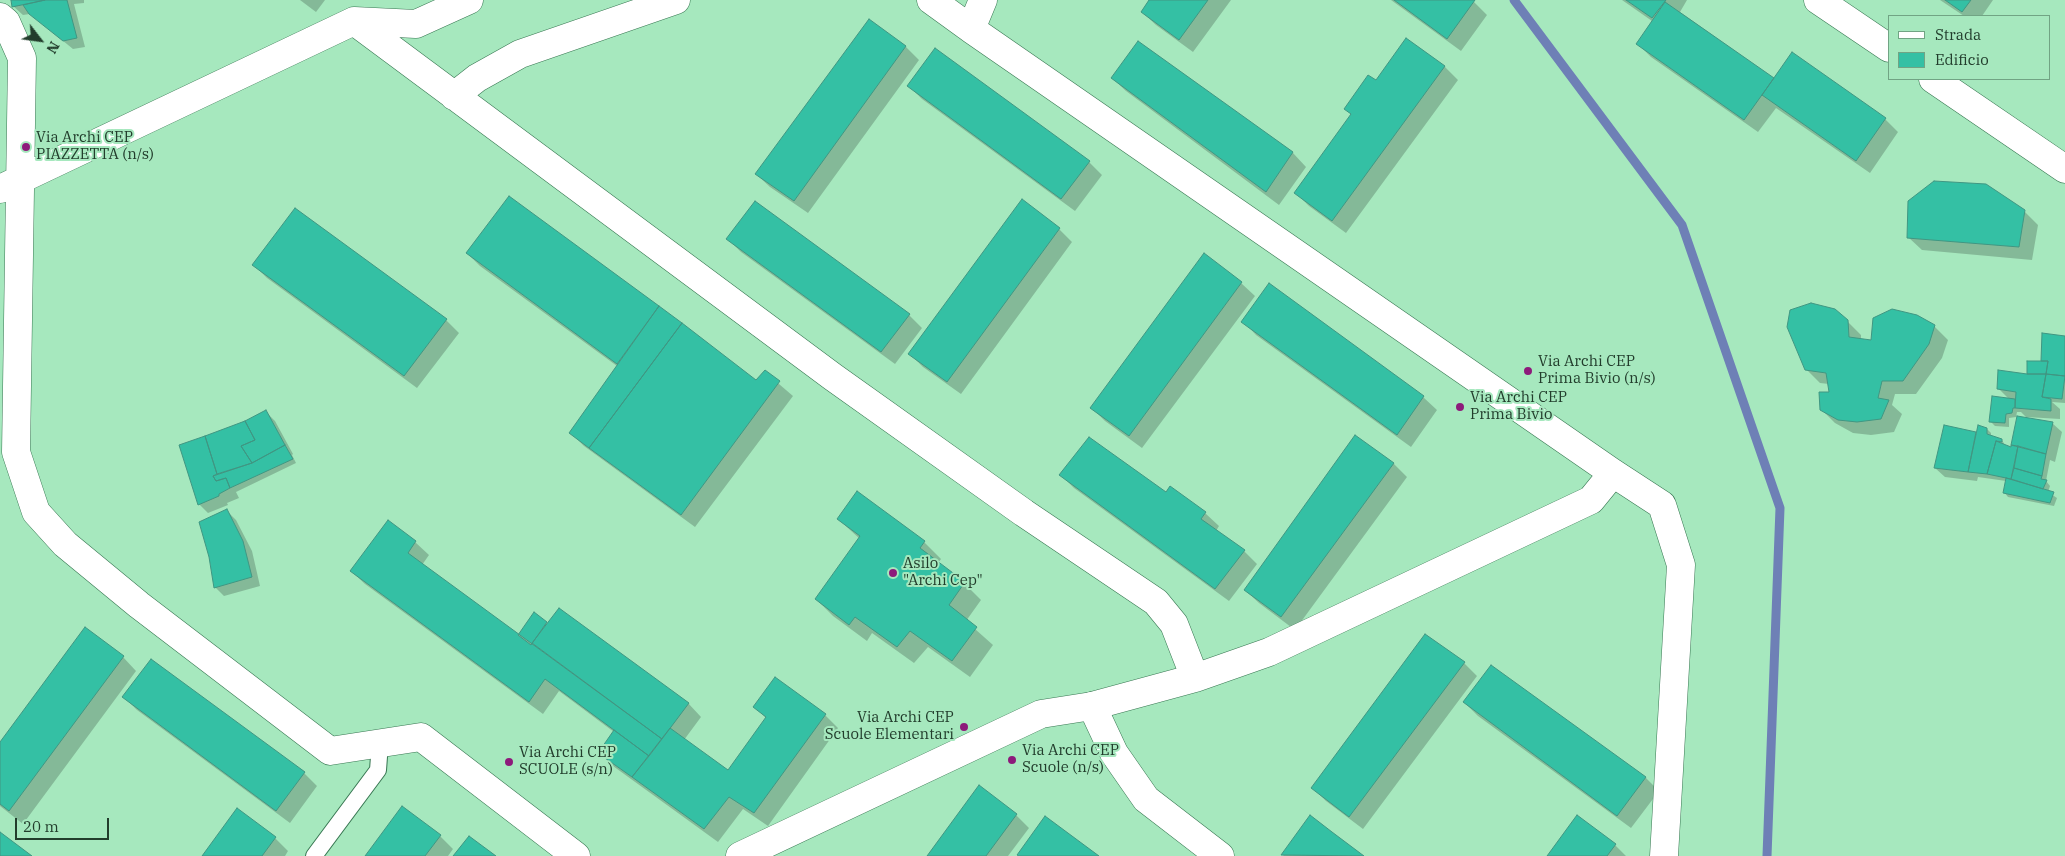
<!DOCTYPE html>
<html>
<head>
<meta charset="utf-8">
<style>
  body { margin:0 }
  #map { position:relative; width:2065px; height:856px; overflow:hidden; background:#a6e8be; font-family:"IBM Plex Serif",serif }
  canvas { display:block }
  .legend { position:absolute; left:1888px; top:15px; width:162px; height:65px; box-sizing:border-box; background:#a6e8be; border:1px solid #71a484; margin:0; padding:6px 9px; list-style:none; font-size:15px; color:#223d2c }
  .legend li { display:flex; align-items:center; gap:10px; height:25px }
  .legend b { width:25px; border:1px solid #71a484 }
  .north { position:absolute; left:15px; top:15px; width:50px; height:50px; -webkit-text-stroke:4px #a6e8be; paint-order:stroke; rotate:120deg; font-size:14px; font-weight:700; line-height:20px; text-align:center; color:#223d2c }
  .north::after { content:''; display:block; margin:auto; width:18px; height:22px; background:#223d2c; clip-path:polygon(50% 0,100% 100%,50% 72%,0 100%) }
  .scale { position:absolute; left:15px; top:818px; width:94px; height:22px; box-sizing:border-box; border:2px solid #223d2c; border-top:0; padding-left:6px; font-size:15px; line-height:18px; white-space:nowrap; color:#223d2c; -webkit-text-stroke:4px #a6e8be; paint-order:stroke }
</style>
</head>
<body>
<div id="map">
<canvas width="2065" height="856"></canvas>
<ul class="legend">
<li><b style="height:6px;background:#fff"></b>Strada</li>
<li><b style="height:14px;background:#34c0a4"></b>Edificio</li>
</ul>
<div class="north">N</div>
<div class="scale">20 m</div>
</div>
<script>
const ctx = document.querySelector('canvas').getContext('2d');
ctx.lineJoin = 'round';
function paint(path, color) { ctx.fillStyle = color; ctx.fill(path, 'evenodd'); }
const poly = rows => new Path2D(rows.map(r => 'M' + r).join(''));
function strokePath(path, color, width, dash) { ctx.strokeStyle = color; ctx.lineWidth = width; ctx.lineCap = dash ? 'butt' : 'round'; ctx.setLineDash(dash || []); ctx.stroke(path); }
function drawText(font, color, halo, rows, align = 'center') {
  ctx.font = font + ' "IBM Plex Serif",serif'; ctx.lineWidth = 4; ctx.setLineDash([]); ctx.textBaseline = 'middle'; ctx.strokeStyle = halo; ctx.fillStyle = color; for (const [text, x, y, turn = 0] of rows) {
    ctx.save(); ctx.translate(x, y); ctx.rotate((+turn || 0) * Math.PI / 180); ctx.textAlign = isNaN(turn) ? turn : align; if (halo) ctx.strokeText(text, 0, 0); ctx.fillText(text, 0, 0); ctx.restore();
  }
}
const shadow = poly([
  [12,0,84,0,84,3,74,4,85,47,73,49,30,14,23,15,13,6],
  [300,0,325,0,316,12],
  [1151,0,1231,0,1193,52,1156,25,1142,12],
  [1391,0,1472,0,1487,15,1461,51],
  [1622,0,1687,0,1680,12,1774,79,1885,119,1898,132,1870,173,1776,108,1758,132,1651,57,1638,44,1652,21],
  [1940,0,1993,0,1982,16,1964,16],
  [869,21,906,47,919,60,808,213,770,187,756,174],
  [1407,39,1445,67,1458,80,1346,233,1309,206,1296,193,1352,115,1346,109,1376,82],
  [1139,42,1293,153,1306,167,1279,205,1126,91,1112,78],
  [909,86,1089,162,1102,175,1075,211,922,99],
  [509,197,658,307,757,382,765,372,793,396,695,527,584,446,570,432,617,366,480,266,467,253],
  [2024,211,2038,225,2032,260,1922,250,1908,237],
  [1059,229,1072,242,961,394,923,367,910,354],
  [727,238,909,315,922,328,895,364,741,252],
  [254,265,446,320,459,333,417,388,267,278],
  [1241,283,1255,296,1142,448,1105,421,1092,408],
  [1243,321,1423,397,1437,410,1411,447,1256,335],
  [1847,321,1861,335,1861,340,1872,341,1934,326,1948,340,1942,358,1916,394,1895,394,1892,405,1902,414,1894,432,1871,435,1853,433,1835,423,1822,410,1831,394,1829,384,1820,383,1806,369],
  [2065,337,2065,403,2052,402,2060,409,2060,419,2026,417,2021,412,2017,412,2016,417,2009,418,2009,427,1995,426,1990,421,2010,400,1999,389,2028,376,2044,362],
  [266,412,275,421,293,454,292,455,296,463,236,492,239,498,227,503,228,505,208,513,199,504,229,430],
  [2052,423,2062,432,2055,462,2050,460,2046,481,2050,486,2048,492,2057,498,2054,506,2008,497,2004,492,2006,481,1978,477,1977,481,1945,477,1935,468,1976,434,1977,435,1987,429,1991,433,1991,437,2002,440,2006,447,2012,449],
  [1356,437,1394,464,1407,477,1295,630,1259,603,1245,590],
  [1061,475,1166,494,1205,513,1219,526,1216,531,1244,551,1257,564,1229,601,1074,488],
  [227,511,236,520,252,551,260,586,224,596,215,587,211,557],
  [838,519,924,542,941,559,938,563,964,583,981,600,966,621,993,645,970,677,928,647,914,663,872,633,867,641,833,616,816,599,860,539],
  [415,542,429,555,422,565,518,637,535,614,547,624,688,703,701,717,684,740,728,772,766,718,755,707,825,715,838,728,768,826,743,809,718,842,613,766,600,753,614,732,559,691,543,714,365,584,351,571],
  [123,657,136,671,23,824,0,806,0,744],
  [1464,663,1477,676,1363,829,1326,801,1313,788],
  [1492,667,1646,778,1659,791,1631,828,1478,716,1464,702],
  [124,697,304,773,317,786,290,823,137,710],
  [1016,815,1029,828,1008,856,928,856],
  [1310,817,1362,856,1284,856,1283,855],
  [440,836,453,849,448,856,367,856],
  [275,838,288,851,285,856,203,856],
  [1615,845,1626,856,1549,856]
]);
const stream = poly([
  [1514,0,1682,225,1780,508,1767,856]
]);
const building = poly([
  [11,0,45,0,12,7,11,0],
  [45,0,67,0,77,38,63,41,29,14,23,5,45,0],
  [1149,0,1208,0,1179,40,1141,12,1149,0],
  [1394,0,1475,0,1447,39,1394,0],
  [1626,0,1666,0,1652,18,1626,0],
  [1945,0,1971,0,1962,12,1945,0],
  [1665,2,1774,78,1744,120,1636,44,1665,2],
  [869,19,906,46,794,201,755,174,869,19],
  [1406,38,1445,66,1332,221,1294,193,1351,114,1344,109,1368,75,1376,80,1406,38],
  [1138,41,1293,152,1266,192,1111,78,1138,41],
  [935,48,1090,161,1061,199,907,86,935,48],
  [1792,52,1886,118,1856,161,1762,95,1792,52],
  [1934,181,1986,184,2025,210,2019,247,1907,238,1908,201,1934,181],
  [509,196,659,306,617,364,466,253,509,196],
  [1022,199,1060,228,947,382,908,354,1022,199],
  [755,201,910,314,881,352,726,239,755,201],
  [295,208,447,319,404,376,252,265,295,208],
  [1204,253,1242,282,1129,436,1090,408,1204,253],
  [1269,283,1424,396,1397,435,1241,322,1269,283],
  [1811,303,1835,309,1848,320,1849,337,1871,340,1873,318,1892,309,1917,315,1935,325,1929,344,1903,381,1882,381,1878,398,1889,400,1881,419,1857,422,1838,420,1820,410,1819,392,1829,392,1826,373,1805,370,1787,327,1790,310,1811,303],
  [659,306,682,323,589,448,569,433,659,306],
  [682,323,756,380,765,370,780,381,681,515,589,448,682,323],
  [2042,333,2065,336,2065,376,2046,374,2048,361,2041,361,2042,333],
  [2027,361,2048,361,2046,374,2027,374,2027,361],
  [1998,370,2027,374,2046,374,2042,397,2051,399,2051,411,2015,408,2016,392,1997,389,1998,370],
  [2046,374,2065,376,2062,399,2042,397,2046,374],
  [1992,396,2015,399,2015,408,2013,408,2012,413,2006,414,2005,423,1989,422,1992,396],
  [266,410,285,445,252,463,241,446,255,440,245,421,266,410],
  [2017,416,2053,422,2046,454,2011,445,2017,416],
  [245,421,255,440,241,446,252,463,217,474,205,436,245,421],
  [1944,425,1976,432,1968,472,1934,468,1944,425],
  [1978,425,1987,428,1987,434,2002,439,2002,442,1996,441,1987,474,1968,472,1978,425],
  [1355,435,1394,463,1281,617,1244,590,1355,435],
  [205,436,217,474,213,476,216,481,226,478,230,488,219,494,219,496,198,505,179,445,205,436],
  [1089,437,1166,492,1170,486,1206,512,1201,519,1245,550,1215,589,1059,475,1089,437],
  [1996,441,2011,447,2011,445,2018,446,2011,479,1987,474,1996,441],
  [285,445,293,459,230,488,226,478,216,481,213,476,252,463,285,445],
  [2018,446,2046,454,2042,476,2014,468,2018,446],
  [2014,468,2042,476,2041,479,2047,480,2043,489,2011,479,2014,468],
  [2006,478,2054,492,2050,503,2003,493,2006,478],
  [857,491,925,541,920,548,965,582,949,605,977,627,952,661,910,631,897,647,855,617,849,625,815,599,860,536,837,519,857,491],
  [227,509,243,541,252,577,214,588,209,557,199,522,227,509],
  [388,520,416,541,408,553,662,739,649,756,545,679,529,702,350,571,388,520],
  [559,608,689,703,662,739,532,643,559,608],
  [534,612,547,622,531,645,518,635,534,612],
  [85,627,124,656,9,811,0,804,0,742,85,627],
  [1425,634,1465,662,1349,817,1311,788,1425,634],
  [151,659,305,772,276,811,122,697,151,659],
  [1491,665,1646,777,1617,816,1463,702,1491,665],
  [775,677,826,714,754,813,729,797,704,829,632,777,670,728,728,770,766,717,753,707,775,677],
  [614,730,649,756,632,777,598,753,614,730],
  [979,785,1017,814,986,856,927,856,979,785],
  [402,806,441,835,425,856,365,856,402,806],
  [237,808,276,837,262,856,202,856,237,808],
  [1310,815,1332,832,1364,856,1281,855,1310,815],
  [1577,815,1616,844,1607,856,1547,856,1577,815],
  [1045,816,1099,856,1019,856,1017,855,1045,816],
  [0,832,32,856,0,856,0,832],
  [469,836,496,856,453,856,469,836]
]);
const service = poly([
  [314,856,378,770,380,743]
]);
const minor = poly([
  [931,0,971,29,983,0],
  [1818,0,1889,48],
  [0,17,6,22,22,58,16,452,36,512,65,544,139,605,330,751,421,737,576,856],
  [354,21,833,377,1024,513,1156,602,1174,624,1195,678],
  [971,29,1613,473,1662,505,1681,565,1664,856],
  [1933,79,2065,169],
  [454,96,477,78,520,54,676,0],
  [0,189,354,21,416,24,469,0],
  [740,856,1041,714,1092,706,1195,678,1269,652,1591,500,1613,473]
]);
const tertiary = poly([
  [1092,706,1114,753,1146,799,1220,856]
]);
const markers = [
  [26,147,5,"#8d1a7b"],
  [1528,371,5,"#8d1a7b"],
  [1460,407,5,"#8d1a7b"],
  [893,573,5,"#8d1a7b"],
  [964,727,5,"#8d1a7b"],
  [1012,760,5,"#8d1a7b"],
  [509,762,5,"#8d1a7b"]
];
const poiNames = [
  ["Via Archi CEP",36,138],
  ["PIAZZETTA (n/s)",36,155],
  ["Via Archi CEP",1538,362],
  ["Prima Bivio (n/s)",1538,379],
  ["Via Archi CEP",1470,398],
  ["Prima Bivio",1470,415],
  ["Asilo",903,564],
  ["\"Archi Cep\"",903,581],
  ["Via Archi CEP",954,718,"right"],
  ["Scuole Elementari",954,735,"right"],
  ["Via Archi CEP",1022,751],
  ["Scuole (n/s)",1022,768],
  ["Via Archi CEP",519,753],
  ["SCUOLE (s/n)",519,770]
];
paint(shadow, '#0003');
strokePath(stream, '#6e80b6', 9);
paint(building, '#34c0a4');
strokePath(building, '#409682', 1);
strokePath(service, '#387752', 18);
strokePath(minor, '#387752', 29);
strokePath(tertiary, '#387752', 29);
strokePath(service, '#fff', 16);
strokePath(minor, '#fff', 28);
strokePath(tertiary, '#fff', 28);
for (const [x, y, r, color] of markers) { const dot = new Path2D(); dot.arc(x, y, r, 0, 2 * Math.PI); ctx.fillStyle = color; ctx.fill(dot); strokePath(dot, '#a6e8be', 2); }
drawText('15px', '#223d2c', '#a6e8be', poiNames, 'left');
</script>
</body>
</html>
